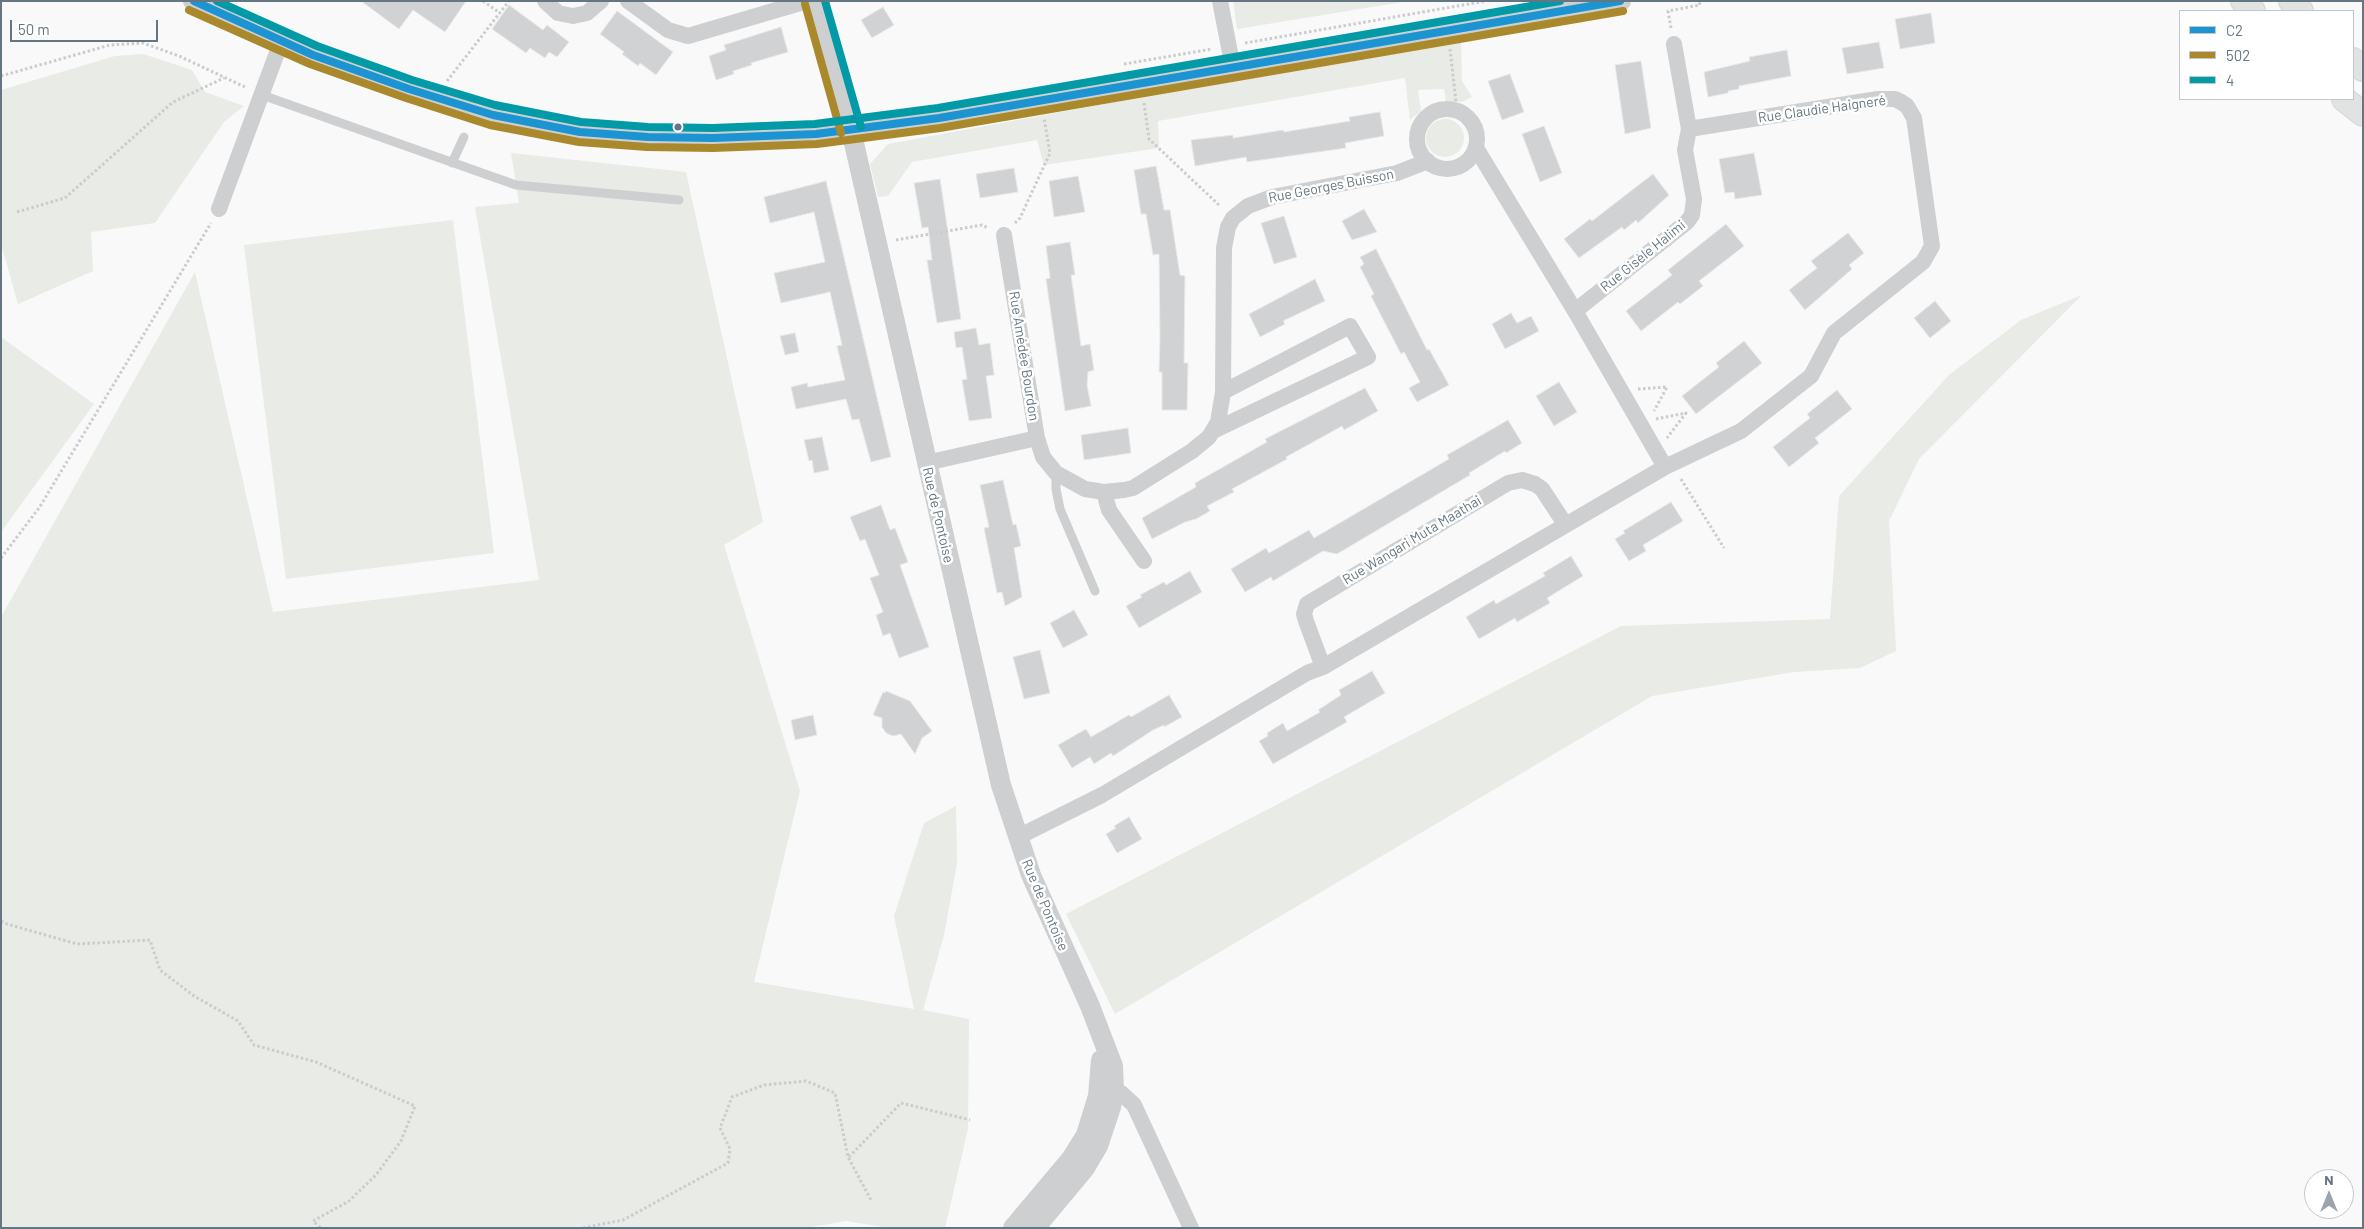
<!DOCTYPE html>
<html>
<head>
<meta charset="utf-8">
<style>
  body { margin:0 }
  #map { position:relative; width:2364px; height:1229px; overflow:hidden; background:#f9f9f9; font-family:Barlow,sans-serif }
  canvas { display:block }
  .frame { position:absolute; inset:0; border:2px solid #657683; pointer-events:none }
  .legend { position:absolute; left:2179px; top:10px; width:175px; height:90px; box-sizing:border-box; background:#fff; border:1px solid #c1c8cd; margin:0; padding:6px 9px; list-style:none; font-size:15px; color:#657683 }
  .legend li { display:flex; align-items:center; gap:10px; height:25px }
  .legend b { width:25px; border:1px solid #c1c8cd }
  .north { position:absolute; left:2304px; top:1169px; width:50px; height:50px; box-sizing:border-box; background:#fff; border:1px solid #c1c8cd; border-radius:50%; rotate:0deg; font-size:14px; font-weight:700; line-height:20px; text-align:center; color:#657683 }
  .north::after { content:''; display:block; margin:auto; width:18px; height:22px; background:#99a4ac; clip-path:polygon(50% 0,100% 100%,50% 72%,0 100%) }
  .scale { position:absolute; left:10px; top:20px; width:148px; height:22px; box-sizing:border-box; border:2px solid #657683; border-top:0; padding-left:6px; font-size:15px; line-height:18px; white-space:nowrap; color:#657683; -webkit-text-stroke:4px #fff; paint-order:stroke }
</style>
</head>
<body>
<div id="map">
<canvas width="2364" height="1229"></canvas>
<div class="frame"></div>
<ul class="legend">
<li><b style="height:6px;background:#1c94d2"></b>C2</li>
<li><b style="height:6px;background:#aa892c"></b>502</li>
<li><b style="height:6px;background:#029aa6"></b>4</li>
</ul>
<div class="north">N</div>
<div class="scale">50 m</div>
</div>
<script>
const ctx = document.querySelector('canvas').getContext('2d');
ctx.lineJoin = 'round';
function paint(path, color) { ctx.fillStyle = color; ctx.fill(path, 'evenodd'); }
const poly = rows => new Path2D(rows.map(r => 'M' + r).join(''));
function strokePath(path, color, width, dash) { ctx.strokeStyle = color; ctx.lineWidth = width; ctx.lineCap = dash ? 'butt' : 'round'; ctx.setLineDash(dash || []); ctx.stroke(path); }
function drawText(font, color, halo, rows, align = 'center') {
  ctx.font = font + ' Barlow,sans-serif'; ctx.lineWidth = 5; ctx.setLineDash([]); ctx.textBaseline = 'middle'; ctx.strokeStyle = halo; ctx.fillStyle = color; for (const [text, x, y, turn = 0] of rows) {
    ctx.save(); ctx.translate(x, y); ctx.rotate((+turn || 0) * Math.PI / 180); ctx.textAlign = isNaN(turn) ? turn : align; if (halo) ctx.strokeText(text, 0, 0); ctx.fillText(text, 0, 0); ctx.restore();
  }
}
const green = poly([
  [1233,1,1409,1,1237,29],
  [1461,38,1462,81,1472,97,1462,102,1446,102,1444,89,1418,90,1421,111,1410,120,1405,78,1158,121,1159,148,1044,165,1037,140,912,162,888,196,878,197,870,164,888,144],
  [143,54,192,70,205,92,244,106,224,122,155,223,91,232,93,271,18,304,1,244,1,90,115,56],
  '1426 138a19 19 0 1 1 38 0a19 19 0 1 1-38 0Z',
  [511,153,686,172,763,522,724,545,800,791,754,982,914,1009,894,916,924,823,956,806,957,864,944,935,923,1010,969,1019,968,1129,945,1228,889,1228,846,1221,806,1228,1,1228,1,617,195,272,273,612,539,580,475,207,519,203],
  [453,220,494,553,286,579,244,245],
  [2082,295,1919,459,1889,521,1896,651,1860,668,1794,672,1652,696,1115,1014,1066,914,1621,626,1830,619,1839,496,1949,375,2021,320],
  [1,337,94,404,1,532]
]);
const building = poly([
  [361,1,466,1,445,32,413,10,399,29,361,1],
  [509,5,543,30,547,25,569,42,557,57,549,52,545,58,530,48,526,53,492,29,509,5],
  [883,7,894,25,872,38,861,20,883,7],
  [617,11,673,52,656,75,640,63,638,66,622,54,624,52,600,34,617,11],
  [1931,13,1935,43,1900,49,1895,19,1931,13],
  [781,27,788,52,751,63,752,65,733,71,734,74,716,80,709,56,726,50,724,45,781,27],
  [1879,42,1884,68,1847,74,1842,48,1879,42],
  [1787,50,1791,76,1739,86,1739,89,1728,91,1728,93,1708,97,1704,72,1750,61,1749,57,1787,50],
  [1641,61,1651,128,1625,134,1615,65,1641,61],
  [1510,74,1524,112,1502,120,1488,81,1510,74],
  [1380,112,1384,136,1345,143,1346,148,1247,162,1246,157,1195,166,1191,140,1233,135,1233,138,1283,130,1284,132,1350,121,1349,117,1380,112],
  [1544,126,1562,173,1540,182,1522,134,1544,126],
  [1754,153,1762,195,1735,199,1734,192,1725,193,1719,159,1754,153],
  [1156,166,1164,210,1170,210,1180,275,1185,276,1184,363,1188,363,1187,410,1162,410,1162,372,1159,372,1160,338,1159,254,1153,255,1146,214,1141,214,1134,170,1156,166],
  [1014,168,1018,192,980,198,976,174,1014,168],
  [1653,174,1669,195,1638,223,1636,220,1624,230,1622,227,1579,258,1564,239,1590,219,1592,221,1653,174],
  [1078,176,1085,212,1054,217,1049,181,1078,176],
  [940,179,961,319,937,323,927,260,932,260,928,227,922,228,914,183,940,179],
  [826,181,891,457,871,462,859,419,852,420,846,399,796,409,791,387,807,383,808,387,845,380,837,346,842,345,830,292,781,303,774,273,825,262,814,212,770,223,764,197,826,181],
  [1364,209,1377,232,1352,240,1342,221,1364,209],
  [1284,216,1297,257,1274,264,1261,223,1284,216],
  [1726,224,1744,246,1699,281,1703,286,1680,304,1678,302,1641,331,1626,311,1672,275,1668,270,1726,224],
  [1848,233,1864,253,1849,265,1852,269,1805,310,1789,290,1817,268,1811,261,1848,233],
  [1070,242,1075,275,1071,275,1081,346,1090,344,1094,370,1088,372,1087,385,1091,406,1065,411,1046,279,1050,278,1046,246,1070,242],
  [1376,249,1427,350,1429,349,1449,385,1417,402,1409,388,1420,382,1404,352,1401,354,1371,296,1374,294,1360,267,1364,264,1360,257,1376,249],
  [1315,279,1325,301,1283,321,1285,324,1260,337,1249,314,1315,279],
  [1935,301,1951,321,1930,338,1914,318,1935,301],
  [1511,313,1517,323,1531,316,1539,331,1505,349,1492,324,1511,313],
  [976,328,979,345,990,343,994,375,986,376,992,418,969,421,962,380,967,379,962,347,956,348,954,332,976,328],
  [795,333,799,352,785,355,780,336,795,333],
  [1744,341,1762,363,1696,414,1682,396,1719,367,1716,363,1744,341],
  [1559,382,1577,412,1554,426,1536,396,1559,382],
  [1365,388,1378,411,1344,430,1342,426,1286,457,1287,459,1232,489,1234,492,1207,506,1210,511,1196,519,1185,522,1152,539,1142,518,1196,487,1195,483,1267,442,1265,439,1365,388],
  [1837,390,1852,409,1815,438,1819,443,1789,467,1773,447,1810,418,1807,414,1837,390],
  [1508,420,1522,443,1506,453,1505,451,1469,473,1470,475,1337,554,1323,551,1273,581,1271,577,1245,592,1231,569,1266,548,1269,553,1309,530,1314,538,1449,459,1447,455,1508,420],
  [1128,428,1131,453,1084,460,1081,435,1128,428],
  [822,437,829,470,814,473,812,460,809,461,804,440,822,437],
  [1003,480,1013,525,1016,524,1021,546,1014,548,1022,597,1005,606,1002,592,997,593,984,528,989,527,980,485,1003,480],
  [1671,502,1683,521,1643,545,1646,551,1629,561,1615,539,1625,533,1623,531,1671,502],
  [881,505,890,530,895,528,908,562,900,565,929,647,899,658,890,633,883,636,876,615,883,612,870,578,879,575,865,539,860,541,850,517,881,505],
  [1571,556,1583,576,1547,598,1550,603,1517,622,1515,618,1479,639,1466,617,1494,600,1496,604,1545,576,1543,573,1571,556],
  [1190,571,1202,592,1139,628,1126,606,1142,597,1140,595,1164,582,1166,585,1190,571],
  [1074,610,1088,635,1063,648,1050,623,1074,610],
  [1040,650,1050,693,1024,699,1013,657,1040,650],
  [1372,671,1385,693,1344,717,1347,722,1273,764,1259,741,1268,736,1267,733,1283,723,1287,731,1320,712,1318,710,1341,695,1339,690,1372,671],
  [886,691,910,701,932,731,922,738,915,754,901,734,893,736,886,733,882,727,882,718,873,715,883,692,885,693,886,691],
  [1169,695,1182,717,1164,727,1164,725,1153,730,1113,756,1111,753,1094,764,1090,757,1072,768,1058,745,1086,729,1091,737,1129,715,1131,717,1169,695],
  [813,715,817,735,795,740,791,720,813,715],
  [1129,817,1142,839,1117,853,1106,834,1116,828,1114,826,1129,817]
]);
const path = poly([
  [483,1,500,13],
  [1671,28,1668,11,1700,5,1699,1],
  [1245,43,1486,1],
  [1450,49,1457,111],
  [1124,64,1212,49],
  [1,76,110,45,143,43,179,56,245,87],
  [447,81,509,1],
  [1144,103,1149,139,1220,206],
  [17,212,65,198,173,102,224,78],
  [1015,223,1020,218,1050,153,1044,118],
  [896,240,982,225,988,228],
  [1638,389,1667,387,1654,411],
  [1656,419,1686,413,1667,438],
  [1681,479,1724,548],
  [1,558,39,508,211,223],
  [1,921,7,924,77,944,150,940,160,970,194,996,238,1021,254,1045,316,1062,415,1106,401,1141,376,1175,349,1201,313,1221,321,1228],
  [849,1157,901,1103,970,1120],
  [583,1228,623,1220,728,1163,730,1149,720,1128,732,1097,764,1085,806,1081,835,1093,848,1157,872,1202]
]);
const service = poly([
  [262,95,516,185,679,200],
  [452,163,464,137],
  [1056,473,1056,489,1060,509,1095,591]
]);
const minor = poly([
  [545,1,558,13,573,16,587,13,601,1],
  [628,1,668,30,688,36,807,1],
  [1220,1,1233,68],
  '1417 139a30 30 0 1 1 60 0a30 30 0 1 1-60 0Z',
  [1476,148,1575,311,1665,467],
  [219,209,281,42],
  [1004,235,1037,438,1043,457,1056,473,1085,489,1104,492,1124,490,1133,488,1192,451,1209,437,1218,422,1223,392,1224,248,1228,227,1233,218,1248,206,1272,197,1397,173,1428,161],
  [1575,311,1687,222,1692,215,1694,199,1685,150,1689,129,1674,44],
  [1215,430,1368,357,1350,326,1223,392],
  [926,463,1037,438],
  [1104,492,1109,510,1144,561],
  [1323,667,1306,621,1304,614,1307,604,1508,483,1522,480,1535,484,1542,489,1565,524],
  [1018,837,1102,795,1307,673,1323,667,1665,467,1741,431,1811,376,1834,333,1923,262,1932,246,1914,118,1907,106,1901,102,1895,99,1878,99,1689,129],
  [1102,1087,1121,1093,1134,1105,1191,1228]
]);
const tertiary = poly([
  [193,1,265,35,313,55,409,89,493,115,580,132,648,137,713,138,816,134,939,118,1621,1],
  [815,1,851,130,1001,785,1031,875,1090,1006,1113,1066,1114,1090,1111,1107,1098,1146,1085,1168,1035,1228],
  [1013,1228,1071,1159,1086,1135,1098,1096,1101,1060]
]);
const secondary = poly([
  [2243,1,2253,11],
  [2291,1,2301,11],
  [2353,60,2363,69],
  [2344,99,2363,114]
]);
const bus1 = poly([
  [194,1,313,55,409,89,493,115,580,132,648,137,713,138,816,134,939,118,1620,1]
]);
const bus2 = poly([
  [805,4,841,133],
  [189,10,310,64,406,98,490,125,579,142,647,147,713,148,817,144,940,128,1623,11]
]);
const bus3 = poly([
  [217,1,317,46,412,80,495,105,581,122,648,127,713,128,815,124,938,108,1560,1],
  [825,1,861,127]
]);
const markers = [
  [678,127,4.5,"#657683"]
];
const streetNames = [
  ["Rue Claudie Haigneré",1822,109,-8],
  ["Rue Georges Buisson",1331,186,-11],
  ["Rue Gisèle Halimi",1643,256,-39],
  ["Rue Amédée Bourdon",1024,356,81],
  ["Rue de Pontoise",938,515,77],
  ["Rue Wangari Muta Maathai",1412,540,-31],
  ["Rue de Pontoise",1045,905,67]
];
paint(green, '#e8ebe6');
paint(building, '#d0d2d3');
strokePath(building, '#e8e8e8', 1);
strokePath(secondary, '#d5d6d7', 26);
strokePath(path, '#cbcccd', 3, [2.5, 2.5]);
strokePath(service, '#cecfd0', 9);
strokePath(minor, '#cecfd0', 16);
strokePath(tertiary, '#cecfd0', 20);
strokePath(secondary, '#e1e2e2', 24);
strokePath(bus1, '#1c94d2', 8);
strokePath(bus2, '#aa892c', 8);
strokePath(bus3, '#029aa6', 8);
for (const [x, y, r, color] of markers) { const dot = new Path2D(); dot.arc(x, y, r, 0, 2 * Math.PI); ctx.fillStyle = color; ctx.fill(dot); strokePath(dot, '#fff', 2); }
drawText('14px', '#657683', '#fff', streetNames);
</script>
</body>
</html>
